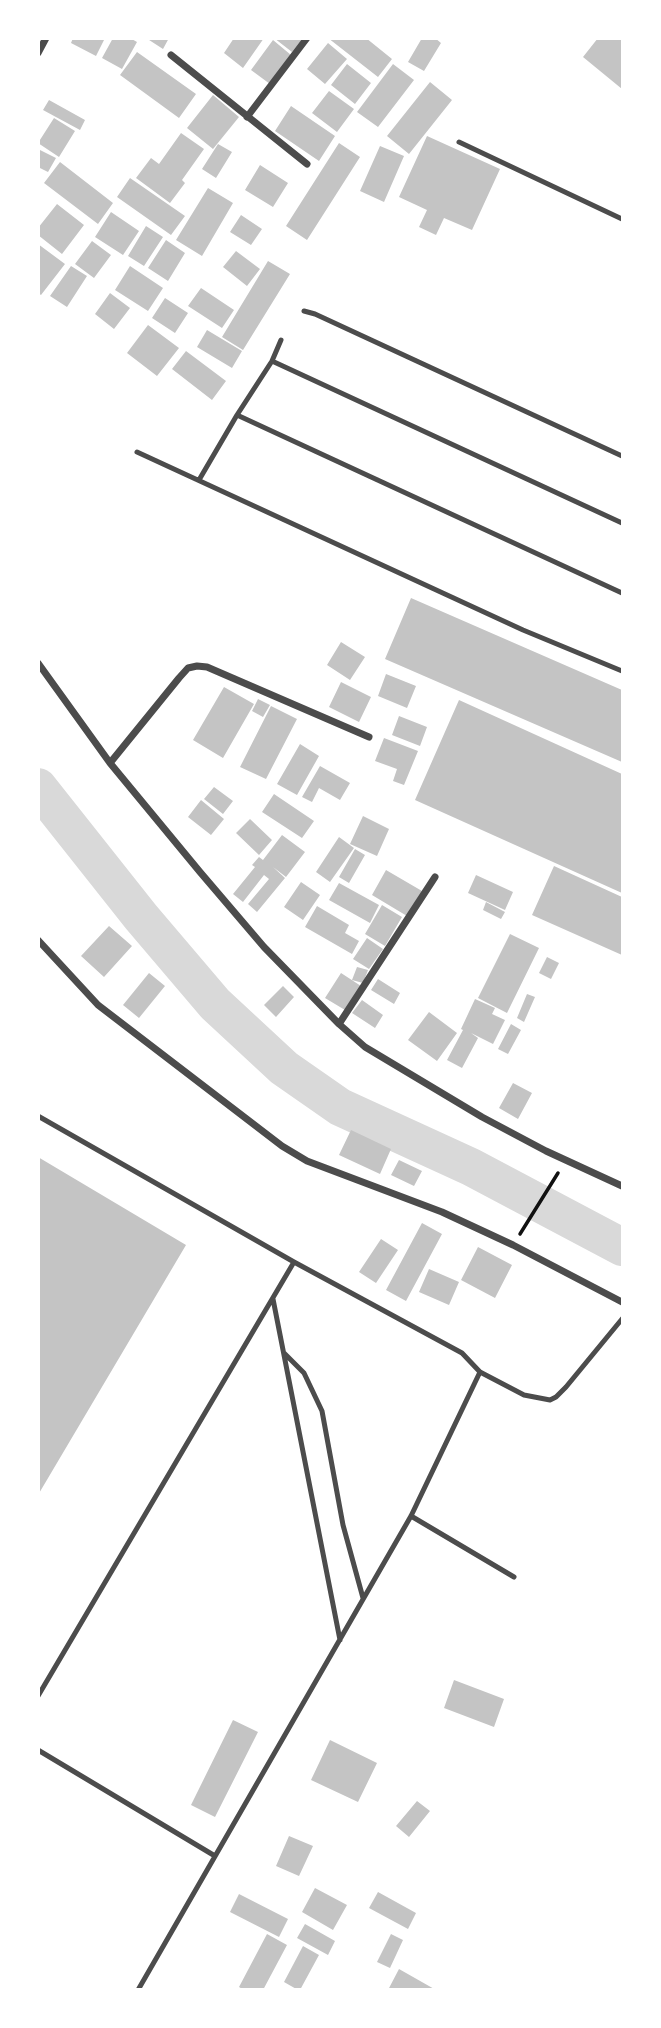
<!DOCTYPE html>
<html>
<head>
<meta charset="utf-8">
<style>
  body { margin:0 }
  #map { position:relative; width:661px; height:2028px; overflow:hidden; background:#fff; font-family:Roboto,sans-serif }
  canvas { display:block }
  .frame { position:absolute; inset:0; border:40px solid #fff; pointer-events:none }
</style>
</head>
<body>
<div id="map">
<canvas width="661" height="2028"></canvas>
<div class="frame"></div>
</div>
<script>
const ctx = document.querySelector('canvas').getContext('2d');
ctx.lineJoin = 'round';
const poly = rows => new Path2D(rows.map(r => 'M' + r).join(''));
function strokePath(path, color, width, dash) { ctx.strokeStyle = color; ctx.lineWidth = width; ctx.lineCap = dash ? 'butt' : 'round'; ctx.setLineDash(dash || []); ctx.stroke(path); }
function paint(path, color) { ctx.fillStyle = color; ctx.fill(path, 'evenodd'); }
const river = poly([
  [38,787,141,917,215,1004,284,1068,340,1107,471,1167,622,1247]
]);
const building = poly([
  [73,38,105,38,96,56,71,43],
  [113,38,130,38,137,42,122,69,102,58],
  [146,38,169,38,163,49],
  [234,38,264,38,243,68,224,53],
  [274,38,303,38,292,52],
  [328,38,366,38,392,59,378,77],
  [422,38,435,38,441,43,424,71,408,62],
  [598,38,622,38,622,89,583,57],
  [273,40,291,55,270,84,251,70],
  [328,43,347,59,325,84,307,69],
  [137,52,196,94,179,118,120,75],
  [347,64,371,83,355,104,331,85],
  [393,64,414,80,378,127,357,112],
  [430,82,452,100,409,154,387,136],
  [329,91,354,109,337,132,312,113],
  [213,95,239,117,213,149,187,128],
  [49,100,85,120,80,130,43,110],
  [291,106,335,136,319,161,275,131],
  [54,118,75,131,59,157,38,143],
  [181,133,204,149,182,180,185,183,170,203,136,178,151,158,159,164],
  [427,136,500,169,472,230,444,218,436,235,419,227,427,210,399,197],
  [339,143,360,157,307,240,286,226],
  [218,144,232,152,216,178,202,169],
  [380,146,404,156,384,202,360,191],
  [38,149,56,158,48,172,38,167],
  [60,162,113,203,98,224,44,183],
  [260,165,288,183,273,207,245,190],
  [130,178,185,216,171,235,117,197],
  [208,188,233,203,202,256,176,240],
  [57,204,84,225,62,254,38,235,38,228],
  [111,212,139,231,123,255,95,237],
  [241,215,262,229,251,245,230,232],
  [146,226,163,237,144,266,128,256],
  [166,240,185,253,168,281,148,268],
  [92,241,111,255,94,278,75,264],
  [38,244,65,264,41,295,38,293],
  [236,251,260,269,247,286,223,267],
  [268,261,290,274,243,350,222,337],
  [71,266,87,276,67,307,50,296],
  [130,266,163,288,148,311,115,290],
  [201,288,234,310,222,328,188,306],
  [110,293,130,308,114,329,95,314],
  [165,298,188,313,175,333,152,318],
  [148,325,179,348,157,376,127,353],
  [207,330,242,351,232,368,197,347],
  [186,351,226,381,212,400,172,369],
  [411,598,622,690,622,762,385,659],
  [341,642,365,657,350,680,327,665],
  [386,674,416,686,407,708,378,696],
  [341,682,371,697,359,722,329,707],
  [224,687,254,704,223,758,193,740],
  [258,699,270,705,263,717,252,711],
  [459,700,622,774,622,893,415,800],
  [271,706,297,719,266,779,240,767],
  [399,716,427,727,420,746,392,735],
  [384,738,418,751,404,785,393,781,397,769,375,761],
  [300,744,319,756,297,795,277,784],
  [320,766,350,783,340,800,319,788,312,802,302,797],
  [214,787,233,801,223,814,204,799],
  [274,794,314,821,302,838,262,812],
  [201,800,224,819,211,835,188,817],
  [363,816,389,829,377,856,350,844],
  [250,819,272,840,259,855,236,833],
  [282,835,305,852,286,877,273,867,285,878,257,912,248,904,269,879,264,875,243,902,233,894,255,867,252,865,259,857,263,860],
  [339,837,354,848,330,882,316,872],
  [355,849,365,855,349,883,339,877],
  [554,866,622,897,622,955,532,915],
  [386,870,422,891,407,916,372,895],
  [476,875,513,892,505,910,468,893],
  [301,882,320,895,303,920,284,907],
  [339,883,379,905,370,923,329,900],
  [486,902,505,912,501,919,483,910],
  [382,905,402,917,385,946,365,934],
  [317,906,349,925,345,933,359,941,352,954,305,927],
  [109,926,132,946,104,977,81,956],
  [510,934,539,948,507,1013,478,998],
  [367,938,383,949,369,969,353,959],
  [547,957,559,963,551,979,539,973],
  [357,967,368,970,363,983,352,980],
  [149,973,165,986,139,1018,123,1005],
  [341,973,361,986,345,1010,325,998],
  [378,979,400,993,394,1004,371,990],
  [283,986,294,997,276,1017,264,1005],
  [527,994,535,997,524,1022,517,1018],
  [475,999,495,1008,492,1014,505,1020,493,1044,471,1033,478,1038,462,1068,447,1060,463,1030,461,1029],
  [362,1000,383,1015,375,1028,352,1013],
  [429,1012,457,1033,437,1061,408,1040],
  [511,1024,521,1030,508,1054,498,1049],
  [513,1083,532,1093,518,1119,499,1108],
  [351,1130,391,1149,380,1174,339,1155],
  [38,1157,186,1245,38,1495],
  [399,1160,422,1171,414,1186,391,1175],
  [422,1223,442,1234,406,1301,386,1290],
  [381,1239,398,1250,376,1283,359,1272],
  [478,1247,512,1265,495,1298,461,1280],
  [429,1269,459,1282,449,1305,419,1292],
  [454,1680,504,1699,494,1727,444,1708],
  [233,1720,258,1732,215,1817,191,1805],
  [330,1740,377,1763,358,1802,311,1780],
  [417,1801,430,1811,409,1837,396,1826],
  [289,1836,313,1846,299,1876,276,1866],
  [315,1888,347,1905,333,1930,302,1912],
  [378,1892,416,1913,408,1929,369,1908],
  [239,1894,288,1919,279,1937,230,1912],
  [305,1924,335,1941,328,1955,297,1938],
  [267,1934,287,1945,263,1990,244,1990,239,1987],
  [391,1934,403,1940,390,1968,377,1962],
  [303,1946,319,1955,300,1990,298,1990,284,1982],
  [399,1969,436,1990,388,1990]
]);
const path = poly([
  [520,1234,558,1173]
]);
const service = poly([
  [459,142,622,219],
  [304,311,315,314,622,456],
  [272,361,622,523],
  [237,415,622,593],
  [137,452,523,630,622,671],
  [199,480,237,415,272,361,281,340],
  [38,1116,294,1262,462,1353,480,1372,411,1516,138,1990],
  [273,1299,340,1640],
  [284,1353,304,1373,322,1411,343,1525,363,1598],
  [480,1372,524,1395,550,1400,556,1397,566,1387,622,1319],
  [411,1516,514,1577],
  [38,1696,294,1262],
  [38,1750,215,1856]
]);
const minor = poly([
  [38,53,46,38],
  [171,55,307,164],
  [247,117,307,38],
  [38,663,110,763,200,872,264,947,339,1024,365,1047,482,1117,546,1151,622,1186],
  [110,763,179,678,188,668,197,666,207,667,369,737],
  [38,940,98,1005,282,1146,307,1161,442,1212,513,1245,622,1302],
  [339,1024,435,877]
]);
strokePath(river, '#d9d9d9', 38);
paint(building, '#c4c4c4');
strokePath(path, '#111', 3.5);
strokePath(service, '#4c4c4c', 5);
strokePath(minor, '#4c4c4c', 7);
</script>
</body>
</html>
